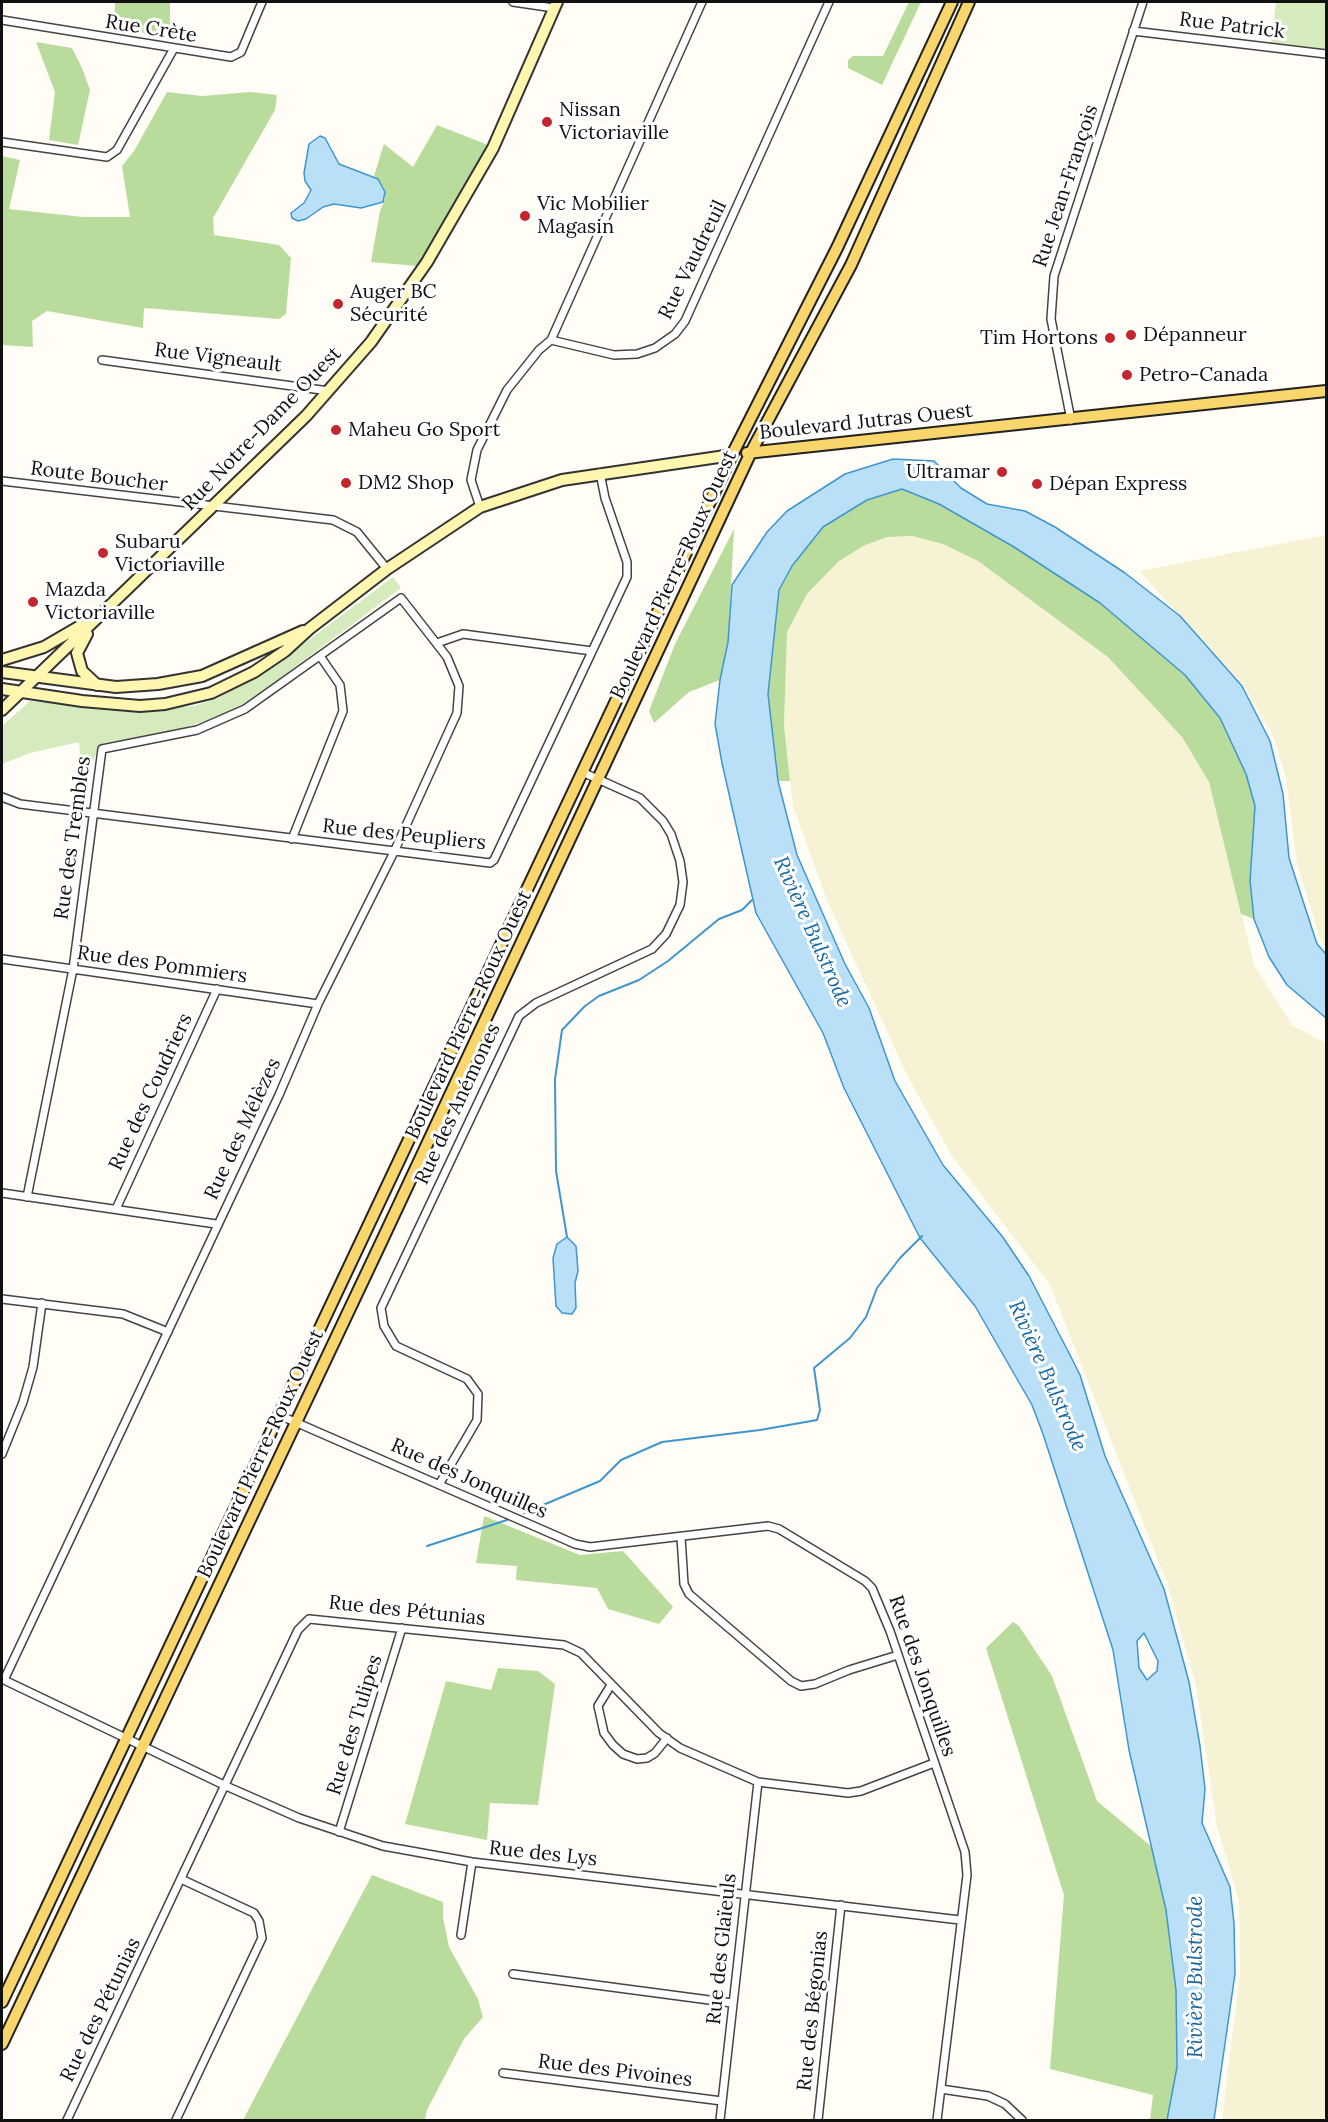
<!DOCTYPE html>
<html>
<head>
<meta charset="utf-8">
<style>
  body { margin:0 }
  #map { position:relative; width:1328px; height:2122px; overflow:hidden; background:#fffdf5; font-family:Lora,serif }
  canvas { display:block }
  .frame { position:absolute; inset:0; border:3px solid #111; pointer-events:none }
</style>
</head>
<body>
<div id="map">
<canvas width="1328" height="2122"></canvas>
<div class="frame"></div>
</div>
<script>
const ctx = document.querySelector('canvas').getContext('2d');
ctx.lineJoin = 'round';
function paint(path, color) { ctx.fillStyle = color; ctx.fill(path, 'evenodd'); }
const poly = rows => new Path2D(rows.map(r => 'M' + r).join(''));
function strokePath(path, color, width, dash) { ctx.strokeStyle = color; ctx.lineWidth = width; ctx.lineCap = dash ? 'butt' : 'round'; ctx.setLineDash(dash || []); ctx.stroke(path); }
function drawText(font, color, halo, rows, align = 'center') {
  ctx.font = font + ' Lora,serif'; ctx.lineWidth = 6; ctx.setLineDash([]); ctx.textBaseline = 'middle'; ctx.strokeStyle = halo; ctx.fillStyle = color; for (const [text, x, y, turn = 0] of rows) {
    ctx.save(); ctx.translate(x, y); ctx.rotate((+turn || 0) * Math.PI / 180); ctx.textAlign = isNaN(turn) ? turn : align; if (halo) ctx.strokeText(text, 0, 0); ctx.fillText(text, 0, 0); ctx.restore();
  }
}
const farmland = poly([
  [1326,535,1326,948,1321,941,1297,864,1286,777,1273,736,1243,684,1139,571],
  [912,536,939,542,978,561,1109,657,1182,737,1209,782,1254,965,1293,1026,1326,1043,1326,2120,1222,2120,1240,1972,1239,1901,1217,1826,1196,1686,1167,1583,1050,1285,951,1155,908,1077,828,903,793,806,784,726,787,631,807,594,838,562,863,546,887,537]
]);
const green = poly([
  [1276,2,1326,2,1326,54,1271,47],
  [393,577,401,588,276,681,245,703,218,717,174,731,104,743,98,748,92,765,81,765,79,742,30,753,2,764,2,726,30,701,118,710,194,706,218,698,278,663]
]);
const forest = poly([
  [115,2,170,2,170,37,114,28],
  [909,2,921,2,882,85,848,68,848,60,853,56,883,56],
  [36,42,72,48,82,68,90,90,78,145,49,140,55,92],
  [167,92,202,96,250,92,277,95,275,110,213,218,214,235,279,245,291,258,286,314,279,319,144,308,143,328,47,311,32,321,33,347,2,345,2,156,20,160,9,209,83,217,130,217,122,166,134,151],
  [437,125,488,145,448,219,417,266,371,262,380,211,385,199,384,188,374,176,384,144,413,167],
  [902,489,939,504,1014,547,1100,603,1185,675,1220,718,1246,774,1255,806,1250,881,1254,919,1241,914,1209,782,1182,737,1108,657,978,561,943,544,912,536,887,537,863,546,838,562,807,594,787,632,784,726,790,781,778,781,768,694,779,590,792,566,823,527,867,500],
  [734,529,728,642,720,680,689,692,654,723,649,711,675,644],
  [484,1516,580,1555,623,1551,673,1607,659,1624,608,1609,597,1588,516,1580,517,1566,476,1563],
  [1013,1622,1019,1626,1052,1676,1097,1801,1152,1847,1166,1911,1176,1990,1177,2067,1167,2120,1150,2120,1153,2095,1050,2069,1064,1895,986,1648],
  [498,1668,538,1671,555,1684,538,1805,490,1803,487,1840,405,1824,446,1681,491,1690],
  [372,1875,443,1902,443,1918,449,1947,478,1999,483,2017,464,2039,427,2110,425,2120,243,2120]
]);
const water = poly([
  [320,136,325,138,339,164,378,179,385,192,383,202,361,208,334,204,323,207,306,219,298,221,292,218,291,213,304,203,311,190,305,181,304,173,309,144,320,136],
  [893,459,934,461,961,488,987,504,1025,511,1055,527,1125,573,1180,616,1242,686,1270,741,1283,794,1289,858,1317,944,1326,954,1326,1018,1287,985,1269,957,1254,919,1250,881,1255,806,1246,774,1220,718,1185,675,1100,603,1014,547,939,504,902,489,867,500,823,527,792,566,779,590,768,694,778,781,797,855,845,964,869,1008,895,1081,943,1165,1002,1236,1029,1276,1070,1355,1080,1375,1105,1456,1164,1589,1189,1682,1200,1746,1205,1789,1202,1823,1230,1887,1234,1923,1235,1974,1214,2120,1167,2120,1177,2067,1176,1990,1166,1910,1129,1750,1113,1650,1043,1434,1032,1405,975,1306,920,1238,844,1088,823,1033,756,913,722,763,715,724,720,680,728,642,732,585,767,532,787,511,845,474,893,459],
  [1144,1633,1158,1661,1157,1671,1147,1680,1139,1668,1137,1641,1144,1633],
  [567,1237,576,1246,578,1271,575,1283,576,1308,572,1314,562,1313,556,1306,553,1258,557,1244,567,1237]
]);
const stream = poly([
  [567,1237,556,1171,555,1079,562,1030,585,1006,599,996,639,980,668,961,719,919,742,910,752,900],
  [524,1513,600,1481,621,1460,662,1442,760,1430,817,1420,820,1410,814,1368,850,1338,866,1317,877,1288,900,1258,922,1236],
  [427,1546,507,1520]
]);
const street = poly([
  [513,2,554,8],
  [2,20,231,57,241,52,262,2],
  [1133,31,1326,54],
  [2,142,107,157,117,150,173,50],
  [551,340,702,2],
  [102,360,329,391],
  [1071,420,1051,319,1054,276,1143,2],
  [2,481,333,520,357,532,387,569],
  [480,507,471,480,477,450,507,390,539,350,551,340,614,355,637,354,655,348,675,334,685,321,829,2],
  [437,643,463,634,592,651],
  [2,797,20,804,490,863,494,860,627,577,627,562,605,498,600,473],
  [292,839,343,711,340,685,320,656],
  [2,959,318,1004],
  [2,1193,216,1224],
  [116,1209,217,989],
  [2,1299,123,1314,168,1332],
  [279,1415,575,1544,590,1547,768,1526,779,1529,865,1581,872,1588,890,1631,965,1852,967,1875,937,2120],
  [2,1454,23,1402,33,1367,42,1303],
  [440,1483,477,1420,478,1394,467,1379,396,1346,384,1326,381,1308,519,1016,536,1003,652,949,666,934,680,905,683,882,680,861,671,834,663,821,640,798,582,772],
  [681,1537,684,1584,689,1594,791,1681,801,1686,815,1684,849,1670,898,1655],
  [2,1679,226,1786,299,1818,383,1846,472,1862,960,1920],
  [4,1680,279,1095,318,1004,394,852,457,713,459,686,447,657,401,598,245,709,197,730,102,749,73,969,27,1197],
  [611,1685,598,1706,604,1733,613,1745,623,1754,637,1759,647,1758,655,1753,667,1738],
  [339,1832,402,1628],
  [461,1935,472,1862],
  [513,1974,732,2003],
  [503,2073,722,2101],
  [941,2089,988,2096,1005,2104,1022,2120],
  [67,2120,298,1630,309,1619,564,1645,581,1653,659,1733,680,1748,758,1782,848,1793,861,1791,934,1763],
  [176,2120,262,1938,259,1921,254,1913,181,1879],
  [720,2120,758,1782],
  [818,2120,841,1905]
]);
const secondary = poly([
  [87,634,77,653,82,671,97,685],
  [2,660,44,647,87,622],
  [2,672,116,687,158,684,202,676,303,631],
  [2,689,82,701,140,706,165,704,211,693,254,672,285,651,309,629,387,569,480,507,562,480,732,455],
  [2,710,306,416,371,342,427,262,493,148,557,2]
]);
const primary = poly([
  [747,453,1326,391],
  [2,2002,732,455,837,248,952,2],
  [2,2044,378,1249,751,452,851,265,969,2]
]);
const markers = [
  [547,122,6,"#c4262e"],
  [525,216,6,"#c4262e"],
  [338,304,6,"#c4262e"],
  [1131,335,6,"#c4262e"],
  [1110,338,6,"#c4262e"],
  [1127,375,6,"#c4262e"],
  [336,430,6,"#c4262e"],
  [1002,472,6,"#c4262e"],
  [346,483,6,"#c4262e"],
  [1037,484,6,"#c4262e"],
  [103,553,6,"#c4262e"],
  [33,602,6,"#c4262e"]
];
const streetNames = [
  ["Rue Patrick",1232,26,7],
  ["Rue Crète",151,29,9],
  ["Rue Jean-François",1066,186,-72],
  ["Rue Vaudreuil",693,260,-64],
  ["Rue Vigneault",218,358,7],
  ["Boulevard Jutras Ouest",866,422,-6],
  ["Rue Notre-Dame Ouest",262,429,-46],
  ["Route Boucher",99,477,7],
  ["Boulevard Pierre-Roux Ouest",674,575,-65],
  ["Rue des Peupliers",404,835,6],
  ["Rue des Trembles",73,838,-82],
  ["Rue des Pommiers",162,965,8],
  ["Boulevard Pierre-Roux Ouest",469,1015,-65],
  ["Rue des Coudriers",151,1092,-65],
  ["Rue des Anémones",458,1104,-65],
  ["Rue des Mélèzes",243,1129,-65],
  ["Boulevard Pierre-Roux Ouest",261,1454,-65],
  ["Rue des Jonquilles",469,1479,24],
  ["Rue des Pétunias",407,1611,6],
  ["Rue des Jonquilles",922,1676,71],
  ["Rue des Tulipes",355,1725,-73],
  ["Rue des Lys",543,1854,6],
  ["Rue des Glaïeuls",722,1949,-84],
  ["Rue des Pétunias",101,2010,-64],
  ["Rue des Bégonias",813,2011,-84],
  ["Rue des Pivoines",615,2071,7]
];
const poiNames = [
  ["Nissan",559,110],
  ["Victoriaville",559,133],
  ["Vic Mobilier",537,204],
  ["Magasin",537,227],
  ["Auger BC",350,292],
  ["Sécurité",350,315],
  ["Dépanneur",1143,335],
  ["Tim Hortons",1098,338,"right"],
  ["Petro-Canada",1139,375],
  ["Maheu Go Sport",348,430],
  ["Ultramar",990,472,"right"],
  ["DM2 Shop",358,483],
  ["Dépan Express",1049,484],
  ["Subaru",115,542],
  ["Victoriaville",115,565],
  ["Mazda",45,590],
  ["Victoriaville",45,613]
];
const waterNames = [
  ["Rivière Bulstrode",812,932,66],
  ["Rivière Bulstrode",1047,1376,66],
  ["Rivière Bulstrode",1196,1977,-90]
];
paint(farmland, '#f6f3d4');
paint(green, '#d5ebbd');
paint(forest, '#b9dc9c');
paint(water, '#b9e0f7');
strokePath(water, '#3f96cf', 1.5);
strokePath(stream, '#3f96cf', 2);
strokePath(street, '#444', 10);
strokePath(secondary, '#333', 14);
strokePath(primary, '#222', 14);
strokePath(street, '#fff', 7);
strokePath(secondary, '#fff6b0', 10);
strokePath(primary, '#f9d66b', 10);
for (const [x, y, r, color] of markers) { const dot = new Path2D(); dot.arc(x, y, r, 0, 2 * Math.PI); ctx.fillStyle = color; ctx.fill(dot); strokePath(dot, '#fff', 2); }
drawText('20px', '#111', '#fff', streetNames);
drawText('20px', '#111', '#fff', poiNames, 'left');
drawText('italic 21px', '#1768a6', '#fff', waterNames);
</script>
</body>
</html>
